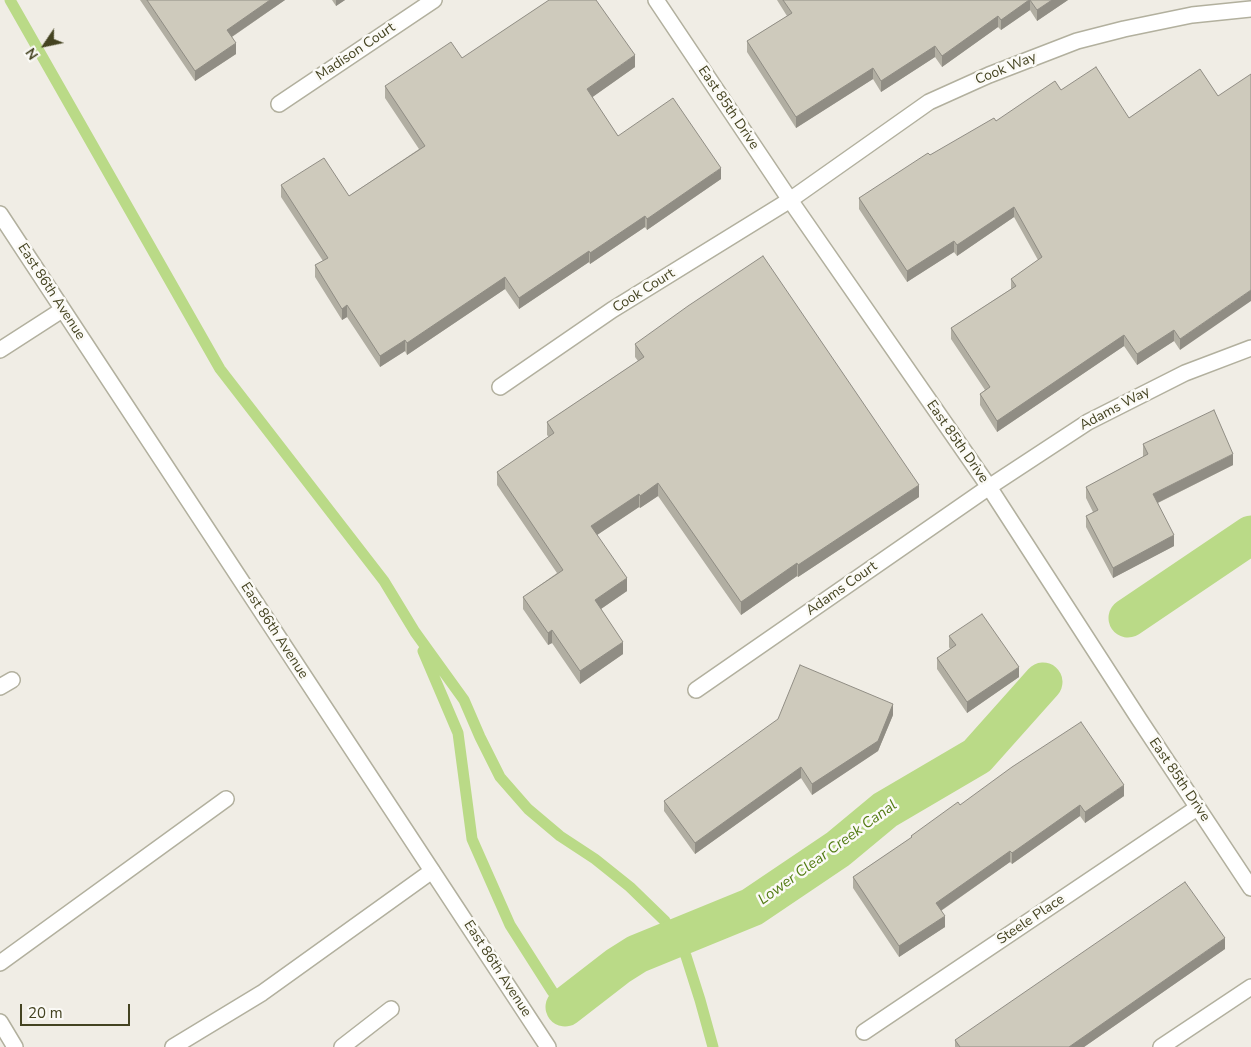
<!DOCTYPE html>
<html>
<head>
<meta charset="utf-8">
<style>
  body { margin:0 }
  #map { position:relative; width:1251px; height:1047px; overflow:hidden; background:#f0ede5; font-family:"Nunito Sans",sans-serif }
  canvas { display:block }
  .north { position:absolute; left:20px; top:20px; width:50px; height:50px; -webkit-text-stroke:4px #fbfaf6; paint-order:stroke; rotate:236deg; font-size:14px; font-weight:700; line-height:20px; text-align:center; color:#444321 }
  .north::after { content:''; display:block; margin:auto; width:18px; height:22px; background:#444321; clip-path:polygon(50% 0,100% 100%,50% 72%,0 100%) }
  .scale { position:absolute; left:20px; top:1004px; width:110px; height:22px; box-sizing:border-box; border:2px solid #444321; border-top:0; padding-left:6px; font-size:15px; line-height:18px; white-space:nowrap; color:#444321; -webkit-text-stroke:4px #fbfaf6; paint-order:stroke }
</style>
</head>
<body>
<div id="map">
<canvas width="1251" height="1047"></canvas>
<div class="north">N</div>
<div class="scale">20 m</div>
</div>
<script>
const ctx = document.querySelector('canvas').getContext('2d');
ctx.lineJoin = 'round';
const poly = rows => new Path2D(rows.map(r => 'M' + r).join(''));
function strokePath(path, color, width, dash) { ctx.strokeStyle = color; ctx.lineWidth = width; ctx.lineCap = dash ? 'butt' : 'round'; ctx.setLineDash(dash || []); ctx.stroke(path); }
function paint(path, color) { ctx.fillStyle = color; ctx.fill(path, 'evenodd'); }
function drawText(font, color, halo, rows, align = 'center') {
  ctx.font = font + ' "Nunito Sans",sans-serif'; ctx.lineWidth = 5; ctx.setLineDash([]); ctx.textBaseline = 'middle'; ctx.strokeStyle = halo; ctx.fillStyle = color; for (const [text, x, y, turn = 0] of rows) {
    ctx.save(); ctx.translate(x, y); ctx.rotate((+turn || 0) * Math.PI / 180); ctx.textAlign = isNaN(turn) ? turn : align; if (halo) ctx.strokeText(text, 0, 0); ctx.fillText(text, 0, 0); ctx.restore();
  }
}
const stream = poly([
  [10,0,220,369,384,581,415,632,464,700,480,737,500,777,528,809,560,836,595,859,630,887,665,921,686,956,700,1000,713,1047],
  [423,651,458,733,472,839,510,925,552,991,565,1007]
]);
const canal = poly([
  [1128,618,1251,535],
  [565,1007,618,966,637,954,752,907,838,849,885,810,977,756,1043,682]
]);
const lane = poly([
  [0,350,62,310],
  [0,687,12,680],
  [0,963,226,799],
  [0,1022,15,1047],
  [173,1047,262,993,432,871],
  [342,1047,391,1009]
]);
const street = poly([
  [656,0,790,200,989,487,1139,719,1251,888],
  [279,104,434,0],
  [0,214,548,1047],
  [500,387,612,310,790,200,929,102,989,75,1077,41,1124,29,1192,15,1251,9],
  [696,690,989,487,1088,422,1185,373,1251,348],
  [864,1032,1197,808],
  [1161,1047,1251,987]
]);
const wall = poly([
  [140,0,285,0,232,37,236,54,195,81],
  [332,0,345,0,336,6],
  [777,0,1068,0,1037,21,1030,10,1001,30,998,27,942,67,935,57,881,92,873,79,796,128,747,52,747,41,787,16],
  [462,58,635,67,592,97,618,136,721,179,647,230,645,227,590,264,589,262,519,309,505,289,407,355,405,351,380,367,347,317,342,320,315,277,315,265,323,261,281,197,281,185,349,196,419,149,385,98,385,86],
  [1200,69,1180,350,1174,341,1137,365,1124,346,997,432,980,405,980,394,985,390,951,339,951,328,1011,289,1011,279,1038,260,1014,217,957,256,954,252,907,282,859,209,859,198,930,155,996,121,1061,90,1129,118],
  [635,344,919,497,798,577,797,576,741,615,658,496,640,508,639,507,597,535,627,591,601,609,623,654,580,684,552,643,548,645,523,609,523,597,557,573,497,485,497,472,549,437,547,435,547,422,638,361,635,357],
  [1143,444,1233,465,1158,503,1174,546,1113,578,1086,527,1086,516,1093,512,1086,498,1086,487,1143,457],
  [949,636,1019,677,967,713,937,669,937,658,950,649,949,647],
  [893,715,878,751,812,795,801,778,695,854,664,811,664,801],
  [1124,796,1085,823,1080,816,1012,864,1010,862,941,911,945,927,899,957,853,888,853,877,911,838,911,836,960,805],
  [1225,949,1084,1047,955,1047,955,1040]
]);
const shadedWall = poly([
  [270,0,285,0,227,40,227,30],
  [336,0,345,0,336,6],
  [1029,0,1030,0,1030,10,1001,30,1001,20],
  [1052,0,1068,0,1037,21,1037,10],
  [998,16,998,27,942,67,942,56],
  [236,43,236,54,195,81,195,71],
  [935,46,935,57,881,92,881,81],
  [635,55,635,67,587,101,587,89],
  [873,68,873,79,796,128,796,117],
  [721,168,721,179,647,230,647,219],
  [1014,207,1014,217,957,256,957,245],
  [645,216,645,227,590,264,590,253],
  [954,241,954,252,907,282,907,271],
  [589,251,589,262,519,309,519,298],
  [505,277,505,289,407,355,407,343],
  [1251,290,1251,301,1180,350,1180,339],
  [347,305,347,317,342,320,342,309],
  [1174,330,1174,341,1137,365,1137,354],
  [1124,335,1124,346,997,432,997,421],
  [405,340,405,351,380,367,380,356],
  [1233,454,1233,465,1153,505,1153,494],
  [658,483,658,496,640,508,640,496],
  [919,485,919,497,798,577,798,565],
  [639,494,639,507,591,539,591,526],
  [1174,535,1174,546,1113,578,1113,568],
  [797,563,797,576,741,615,741,602],
  [627,578,627,591,595,613,595,600],
  [552,630,552,643,548,645,548,633],
  [623,642,623,654,580,684,580,671],
  [1019,667,1019,677,967,713,967,702],
  [893,704,893,715,878,751,812,795,812,784],
  [801,767,801,778,695,854,695,843],
  [1124,785,1124,796,1085,823,1085,812],
  [1080,805,1080,816,1012,864,1012,853],
  [1010,851,1010,862,936,914,936,903],
  [945,916,945,927,899,957,899,946],
  [1225,938,1225,949,1084,1047,1069,1047]
]);
const building = poly([
  [147,0,270,0,227,30,236,43,195,71,147,0],
  [549,0,596,0,635,55,587,89,618,136,673,98,721,168,647,219,645,216,590,253,589,251,519,298,505,277,407,343,405,340,380,356,347,305,342,309,315,265,328,258,281,185,324,158,349,196,425,146,385,86,451,42,462,58,549,0],
  [783,0,1029,0,1001,20,998,16,942,56,935,46,881,81,873,68,796,117,747,41,792,13,783,0],
  [1030,0,1052,0,1037,10,1030,0],
  [1096,67,1129,118,1200,69,1218,96,1251,74,1251,290,1180,339,1174,330,1137,354,1124,335,997,421,980,394,990,387,951,328,1016,286,1011,279,1042,257,1014,207,957,245,954,241,907,271,859,198,928,153,930,155,994,118,996,121,1055,81,1061,90,1096,67],
  [763,256,919,485,798,565,797,563,741,602,658,483,640,496,639,494,591,526,627,578,595,600,623,642,580,671,552,630,548,633,523,597,563,570,497,472,554,433,547,422,644,357,635,344,688,306,763,256],
  [1214,410,1233,454,1153,494,1174,535,1113,568,1086,516,1098,510,1086,487,1148,454,1143,444,1214,410],
  [982,614,1019,667,967,702,937,658,956,645,949,636,982,614],
  [800,665,893,704,878,741,812,784,801,767,695,843,664,801,778,719,800,665],
  [1081,722,1124,785,1085,812,1080,805,1012,853,1010,851,936,903,945,916,899,946,853,877,912,837,911,836,958,802,960,805,1012,767,1081,722],
  [1185,882,1225,938,1069,1047,960,1047,955,1040,1185,882]
]);
const streetNames = [
  ["Madison Court",356,52,-34],
  ["Cook Way",1006,69,-22],
  ["East 85th Drive",728,108,56],
  ["Cook Court",644,291,-32],
  ["East 86th Avenue",51,292,57],
  ["Adams Way",1115,409,-28],
  ["East 85th Drive",957,442,55],
  ["Adams Court",842,589,-35],
  ["East 86th Avenue",274,631,57],
  ["East 85th Drive",1179,780,56],
  ["Steele Place",1031,920,-34],
  ["East 86th Avenue",497,969,57]
];
const waterNames = [
  ["Lower Clear Creek Canal",828,853,-36]
];
strokePath(stream, '#bada87', 11);
strokePath(canal, '#bada87', 39);
strokePath(lane, '#b2b09e', 18);
strokePath(street, '#b2b09e', 18);
strokePath(lane, '#fff', 15);
strokePath(street, '#fff', 15);
paint(wall, '#b1aea2');
paint(shadedWall, '#908d84');
paint(building, '#cecabc');
strokePath(building, '#908d84', 1);
drawText('14px', '#444321', '#fbfaf6', streetNames);
drawText('italic 15px', '#537c13', '#fbfaf6', waterNames);
</script>
</body>
</html>
